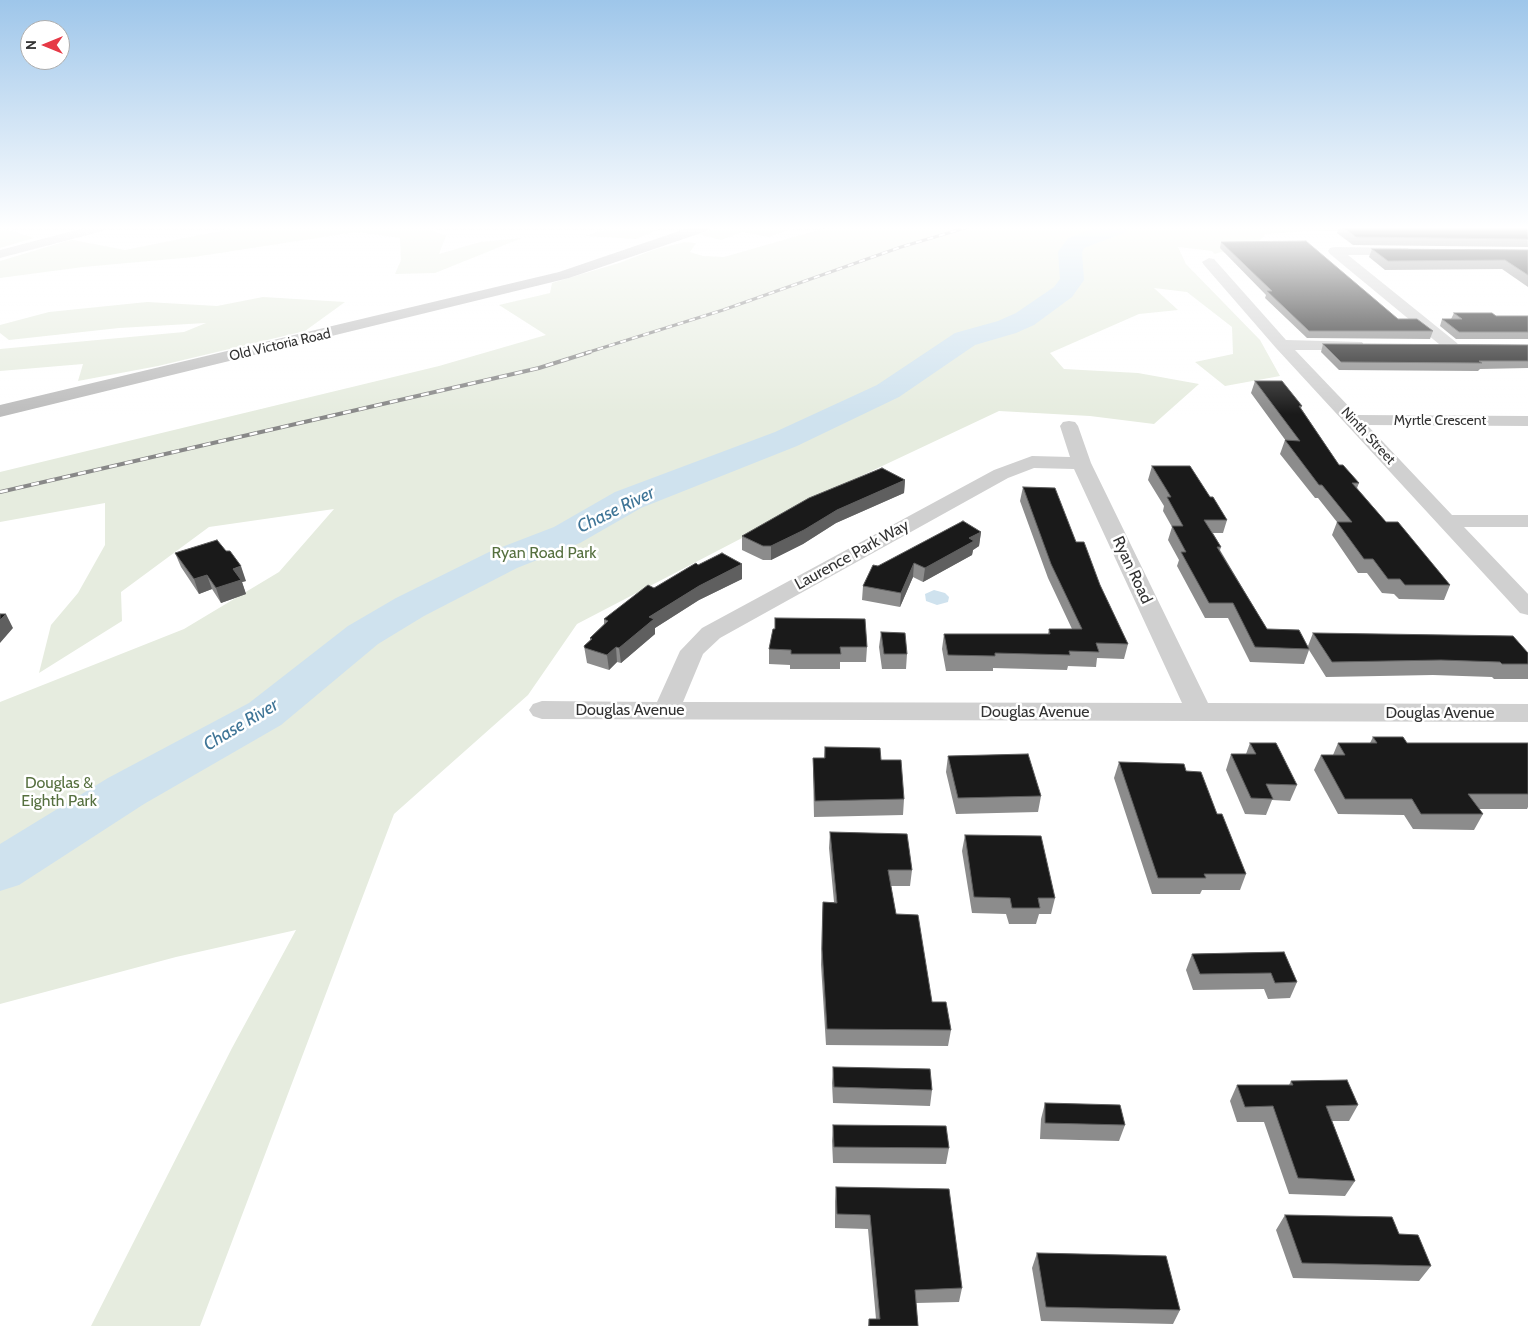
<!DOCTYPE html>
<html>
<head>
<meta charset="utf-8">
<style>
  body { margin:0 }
  #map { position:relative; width:1528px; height:1326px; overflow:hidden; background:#fff; font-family:Cabin,sans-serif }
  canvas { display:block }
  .north { position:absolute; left:20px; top:20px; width:50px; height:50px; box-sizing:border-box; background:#fff; border:1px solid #adadad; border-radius:50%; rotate:270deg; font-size:14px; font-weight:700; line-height:20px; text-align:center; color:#333 }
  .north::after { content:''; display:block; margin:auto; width:18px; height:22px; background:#e63946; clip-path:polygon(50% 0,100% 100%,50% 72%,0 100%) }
</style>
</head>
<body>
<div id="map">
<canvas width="1528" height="1326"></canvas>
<div class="north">N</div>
</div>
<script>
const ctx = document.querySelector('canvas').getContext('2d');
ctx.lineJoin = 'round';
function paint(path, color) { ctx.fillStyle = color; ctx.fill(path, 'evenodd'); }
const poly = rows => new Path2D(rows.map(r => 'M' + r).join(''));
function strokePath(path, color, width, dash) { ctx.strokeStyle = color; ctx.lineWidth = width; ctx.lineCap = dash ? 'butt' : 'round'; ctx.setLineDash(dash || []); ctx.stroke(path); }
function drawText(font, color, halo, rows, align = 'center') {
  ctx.font = font + ' Cabin,sans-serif'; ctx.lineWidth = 5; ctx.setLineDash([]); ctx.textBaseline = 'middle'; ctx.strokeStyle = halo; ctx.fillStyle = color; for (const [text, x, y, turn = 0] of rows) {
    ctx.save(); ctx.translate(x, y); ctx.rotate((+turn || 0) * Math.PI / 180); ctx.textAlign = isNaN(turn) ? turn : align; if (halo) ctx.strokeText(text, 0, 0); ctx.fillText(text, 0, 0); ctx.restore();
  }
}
const green = poly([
  [0,228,11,228,7,229,34,238,0,248],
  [235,228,434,228,433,230,446,236,439,254,480,242,522,238,435,273,395,274,401,260,400,238,356,232,194,257,83,267,0,278,0,261,67,241,73,240,125,250],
  [609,228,663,228,636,239,585,236],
  [715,228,794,228,769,237,742,232,721,240,699,234],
  [825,228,1528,228,1528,230,1310,231,1266,234,1254,246,1240,254,1221,252,1215,254,1212,251,1178,247,1186,264,1260,340,1280,376,1225,386,1195,362,1233,354,1232,327,1187,292,1154,288,1178,310,1139,314,1050,353,1064,369,1138,373,1199,384,1154,424,1090,416,999,411,861,476,577,624,528,695,394,814,200,1326,91,1326,232,1048,296,930,176,957,0,1004,0,702,184,629,279,572,334,509,209,527,121,592,122,621,39,673,51,625,78,593,105,545,105,503,0,522,0,472,439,366,546,335,499,305,550,293,552,283,619,263,656,249,685,242,696,243,690,252,703,256,724,257],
  [263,297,345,302,305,331,158,366,78,381,83,364,0,371,0,349,184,332,206,323,119,328,9,340,0,333,0,325,49,312,147,302,217,306]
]);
const water = poly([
  [934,590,945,593,949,597,948,602,937,605,926,601,925,594]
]);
const river = poly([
  [1095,228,1127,228,1124,233,1084,248,1082,252,1084,280,1072,297,1034,325,1016,333,975,345,899,397,797,446,641,508,580,543,517,568,424,616,378,644,281,725,144,804,19,885,0,891,0,844,108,778,249,703,348,626,396,598,489,552,554,527,615,492,775,432,877,385,955,333,998,321,1016,313,1054,287,1060,279,1058,252,1068,238,1095,228]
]);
const street = poly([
  [84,228,105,228,103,231,0,258,0,250,84,228],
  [1335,247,1408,248,1410,251,1408,254,1403,255,1348,255,1457,343,1459,346,1457,349,1445,349,1330,254,1328,251,1330,248,1335,247],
  [1209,258,1214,259,1286,340,1362,342,1364,345,1362,348,1356,350,1295,350,1357,415,1528,416,1528,426,1367,425,1452,515,1528,515,1528,527,1464,527,1528,594,1528,615,1520,613,1276,348,1204,265,1202,262,1209,258],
  [1069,421,1075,422,1078,426,1091,463,1208,703,1528,704,1528,722,542,719,533,716,529,710,533,704,542,701,657,702,680,651,702,628,994,470,1032,456,1070,457,1060,426,1063,422,1069,421],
  [1034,468,1074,469,1182,703,683,702,703,654,720,638,1008,478,1034,468]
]);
const secondary = poly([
  [688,228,709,228,707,231,569,278,0,417,0,405,559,272,688,228]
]);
const railFar1 = poly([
  [586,353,723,310,901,247,965,228]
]);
const rail = poly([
  [0,492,539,368,590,352]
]);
const wall = poly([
  [1339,228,1527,228,1528,247,1353,245,1337,233],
  [1221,242,1398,319,1433,331,1430,339,1307,338,1265,298,1266,295,1220,248],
  [1372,249,1528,250,1528,287,1502,269,1385,270,1369,257],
  [1454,313,1496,316,1528,316,1528,339,1456,339,1440,326,1442,319,1451,319],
  [1323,344,1528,345,1528,368,1480,369,1478,371,1339,370,1321,352],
  [1255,381,1302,406,1301,408,1339,465,1359,483,1357,488,1386,522,1450,585,1444,600,1399,599,1394,594,1382,593,1367,573,1358,573,1332,535,1337,522,1318,498,1315,498,1280,454,1285,440,1286,441,1251,393],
  [1152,466,1210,497,1227,520,1223,533,1213,533,1221,547,1220,550,1267,629,1308,646,1313,633,1528,653,1528,679,1494,679,1492,677,1433,675,1326,677,1309,650,1304,664,1250,662,1228,618,1205,618,1177,566,1179,560,1168,540,1172,527,1163,511,1164,506,1148,480],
  [905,480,904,493,836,523,803,544,771,560,763,560,742,550,742,536],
  [1023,487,1076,542,1100,585,1128,644,1124,659,1097,658,1096,667,1068,666,1067,670,993,668,993,671,946,671,942,649,944,634,1048,634,1049,629,1072,629,1048,578,1020,501],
  [981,532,979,546,973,550,972,555,923,582,913,577,900,607,862,600,863,586,878,566],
  [175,553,246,581,242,582,246,594,221,603,212,589,199,594,181,567],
  [742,564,742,579,699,600,655,628,655,634,621,663,617,662,609,670,587,663,584,646,590,640,590,638,604,624,604,619,698,565],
  [773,629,867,647,866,662,840,662,840,669,790,669,790,665,769,664,769,649],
  [881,632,907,654,906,669,882,669,879,647],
  [1373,737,1407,743,1528,743,1528,807,1527,809,1479,809,1483,814,1474,830,1413,829,1404,815,1338,814,1314,770,1321,755,1333,755,1338,743,1370,743],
  [1250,743,1297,785,1290,801,1272,800,1266,815,1245,814,1226,770,1231,754,1246,754],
  [825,747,881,760,904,799,903,815,814,817,813,774,813,758,824,758],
  [948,756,1041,796,1038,812,956,814,946,772],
  [1119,762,1186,771,1217,814,1246,874,1240,890,1202,890,1200,894,1152,894,1114,778],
  [830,832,912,870,910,886,891,886,896,914,932,1002,951,1030,948,1046,826,1045,821,965,822,918,823,902,834,902,829,848],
  [965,835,1055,898,1051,914,1039,914,1036,924,1009,924,1006,914,972,913,962,851],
  [1284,952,1297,982,1290,998,1268,999,1264,989,1193,990,1186,970,1192,954],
  [833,1067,932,1090,930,1106,833,1103,832,1083],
  [1291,1081,1358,1105,1349,1121,1332,1121,1355,1181,1345,1196,1289,1194,1264,1122,1237,1122,1230,1101,1237,1085,1289,1085],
  [1045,1103,1125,1125,1119,1141,1040,1139,1041,1119],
  [833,1125,949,1148,946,1164,833,1163,832,1141],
  [836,1187,962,1288,959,1302,916,1303,918,1326,868,1326,869,1319,876,1319,868,1229,835,1228,835,1201],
  [1285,1215,1399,1234,1431,1266,1419,1281,1293,1278,1276,1230],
  [1037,1253,1180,1310,1173,1324,1041,1321,1032,1268]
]);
const shadedWall = poly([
  [905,480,904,493,836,523,803,544,771,560,771,546,837,510],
  [981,532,979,546,973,550,972,555,923,582,925,568,969,538],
  [914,563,913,577,900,607,901,593],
  [742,564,742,579,699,600,655,628,655,634,621,663,619,648,649,617,699,586],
  [241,566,246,581,242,582,246,594,221,603,216,588,233,569],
  [207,575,212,589,199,594,194,579],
  [6,614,13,628,0,643,0,620],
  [616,647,617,662,609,670,607,655]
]);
const building = poly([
  [1344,228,1527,228,1528,239,1356,237,1344,228],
  [1306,241,1398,319,1417,319,1433,331,1309,331,1267,291,1272,291,1221,242,1306,241],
  [1372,249,1528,250,1528,275,1505,260,1388,261,1372,249],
  [1454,313,1492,313,1496,316,1528,316,1528,332,1459,332,1442,319,1462,319,1454,313],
  [1323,344,1528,345,1528,361,1479,361,1482,363,1341,362,1323,344],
  [1255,381,1282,381,1302,406,1299,406,1339,465,1343,465,1359,483,1352,483,1386,522,1398,522,1450,585,1405,585,1400,579,1388,579,1373,559,1364,559,1337,522,1352,522,1322,485,1319,485,1285,440,1300,441,1255,381],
  [1152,466,1190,466,1210,497,1213,497,1227,520,1204,520,1221,547,1217,547,1267,629,1299,630,1309,649,1255,647,1233,603,1209,603,1181,552,1186,552,1172,526,1183,526,1167,497,1171,497,1152,466],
  [882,468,905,480,837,510,804,530,771,546,763,546,742,536,809,498,882,468],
  [1023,487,1055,488,1076,542,1084,542,1100,585,1128,644,1096,643,1099,652,1069,651,1070,655,995,653,995,656,948,655,944,634,1050,634,1049,629,1082,629,1051,564,1023,487],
  [963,521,981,532,969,538,974,541,925,568,914,563,901,593,863,586,873,565,878,566,963,521],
  [217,540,226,551,230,551,241,566,233,569,241,580,216,588,207,575,194,579,175,553,217,540],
  [722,553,742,564,699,586,649,617,654,619,619,648,616,647,607,655,585,648,584,646,592,639,590,638,608,621,604,619,648,585,654,588,696,563,698,565,722,553],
  [0,614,6,614,0,620,0,614],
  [775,618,865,619,867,647,840,647,841,654,791,654,791,650,769,649,773,629,775,629,775,618],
  [881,632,905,633,907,654,884,654,881,632],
  [1313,633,1513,636,1528,653,1528,664,1502,664,1500,662,1441,660,1332,662,1313,633],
  [1373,737,1403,737,1407,743,1528,743,1528,794,1468,794,1483,814,1421,814,1412,799,1345,799,1321,755,1345,755,1338,743,1377,743,1373,737],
  [1250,743,1276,743,1297,785,1266,784,1273,799,1251,798,1231,754,1256,754,1250,743],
  [825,747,880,748,881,760,901,760,904,799,815,801,813,758,825,758,825,747],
  [1028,754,1041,796,958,798,948,756,1028,754],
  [1119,762,1184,764,1186,771,1201,772,1217,814,1222,814,1246,874,1204,874,1206,878,1158,878,1119,762],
  [830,832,907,834,912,870,888,870,896,914,918,915,932,1002,946,1002,951,1030,827,1029,822,949,823,902,837,903,830,832],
  [965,835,1041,836,1055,898,1038,898,1040,908,1012,908,1010,898,974,897,965,835],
  [1284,952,1297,982,1275,983,1271,973,1200,974,1192,954,1284,952],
  [833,1067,930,1069,932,1090,834,1087,833,1067],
  [1347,1080,1358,1105,1326,1106,1355,1181,1298,1178,1273,1106,1245,1107,1237,1085,1293,1085,1291,1081,1347,1080],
  [1045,1103,1120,1105,1125,1125,1045,1123,1045,1103],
  [833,1125,946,1126,949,1148,834,1147,833,1125],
  [836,1187,949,1189,962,1288,915,1290,918,1326,869,1326,869,1319,880,1319,870,1215,837,1214,836,1187],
  [1285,1215,1392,1217,1399,1234,1418,1235,1431,1266,1302,1263,1285,1215],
  [1037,1253,1166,1256,1180,1310,1046,1307,1037,1253]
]);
const farStreetnames = [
  ["Old Victoria Road",280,345,-13],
  ["Myrtle Crescent",1440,421],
  ["Ninth Street",1368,436,47]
];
const parkNames = [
  ["Ryan Road Park",544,553],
  ["Douglas &",59,783],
  ["Eighth Park",59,801]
];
const streetNames = [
  ["Laurence Park Way",852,555,-29],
  ["Ryan Road",1132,570,65],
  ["Douglas Avenue",630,710],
  ["Douglas Avenue",1035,712],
  ["Douglas Avenue",1440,713]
];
const waterNames = [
  ["Chase River",616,510,-26],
  ["Chase River",241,725,-31]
];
paint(green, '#e6ecdf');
paint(water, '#cfe2ee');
paint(river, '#cfe2ee');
paint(street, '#d0d0d0');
paint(secondary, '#bdbdbd');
strokePath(railFar1, '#888', 3);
strokePath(rail, '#888', 4);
strokePath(railFar1, '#fff', 2, [6]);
strokePath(rail, '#fff', 2.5, [8]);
paint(wall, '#8c8c8c');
paint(shadedWall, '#5f5f5f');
paint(building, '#1a1a1a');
strokePath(building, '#5f5f5f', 1);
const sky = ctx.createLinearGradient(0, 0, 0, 414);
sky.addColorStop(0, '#9ec6ea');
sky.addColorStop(0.55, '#fff');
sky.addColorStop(1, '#ffffff00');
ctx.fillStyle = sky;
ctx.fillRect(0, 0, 1528, 414);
drawText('14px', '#333', '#fff', farStreetnames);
drawText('16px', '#56703f', '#fff', parkNames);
drawText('16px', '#333', '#fff', streetNames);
drawText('italic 18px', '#3f7597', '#fff', waterNames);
</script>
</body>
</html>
